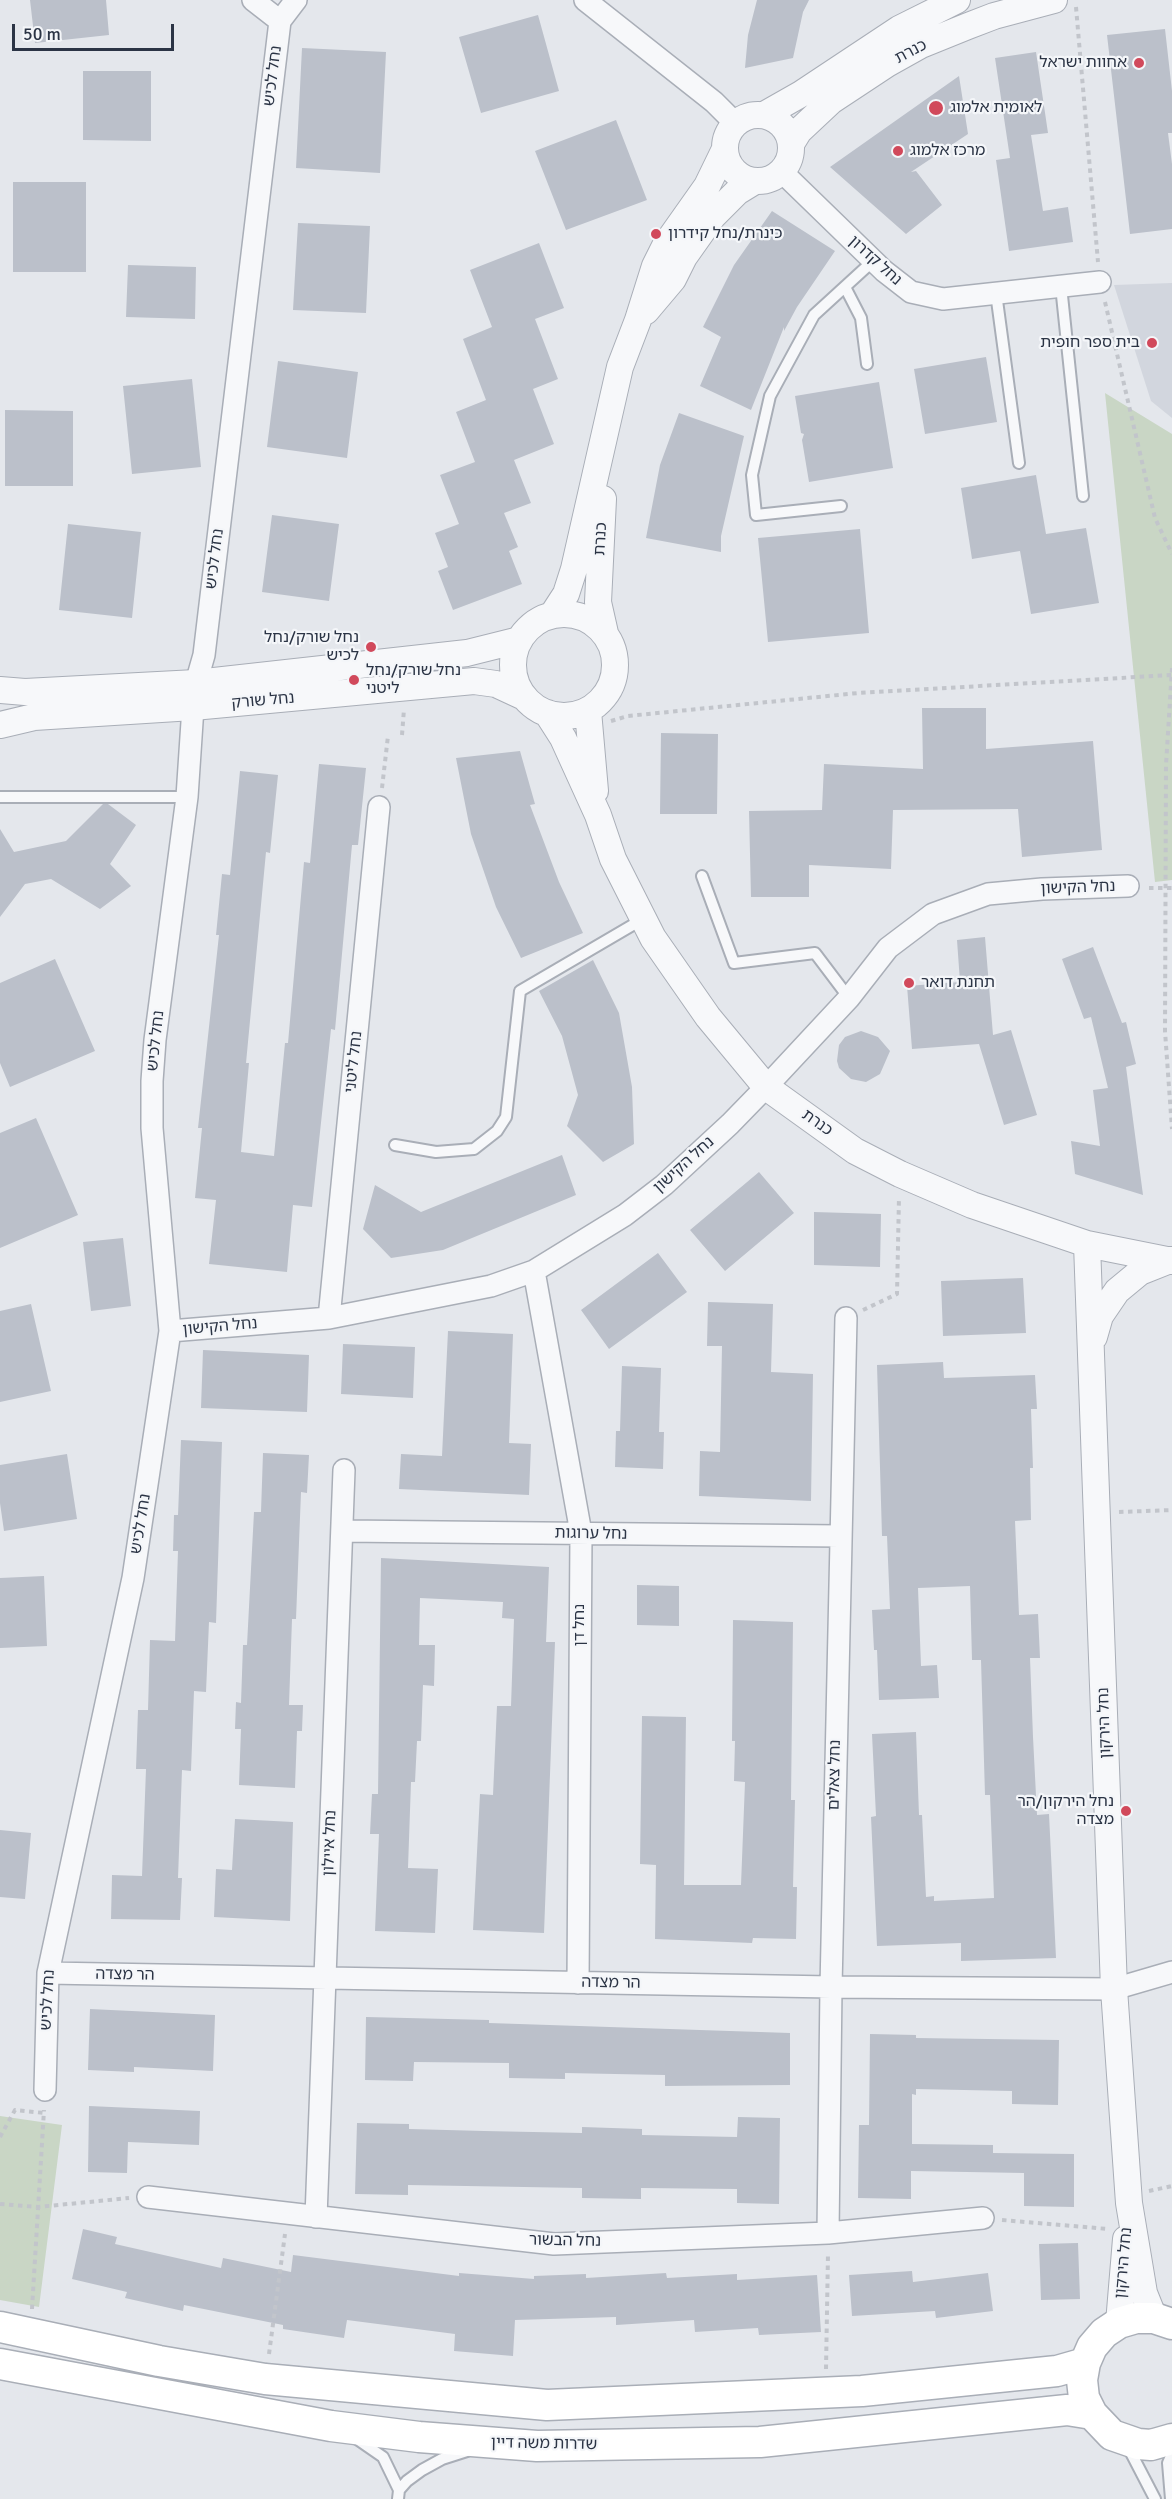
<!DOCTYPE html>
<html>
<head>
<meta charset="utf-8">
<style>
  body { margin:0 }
  #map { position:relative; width:1172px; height:2499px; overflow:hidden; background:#e4e7ec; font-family:Signika,sans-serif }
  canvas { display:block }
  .scale { position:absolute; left:12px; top:24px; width:162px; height:27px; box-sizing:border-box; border:3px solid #2b3445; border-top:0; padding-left:8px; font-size:18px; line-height:21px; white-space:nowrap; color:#2b3445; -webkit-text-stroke:4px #f4f6f9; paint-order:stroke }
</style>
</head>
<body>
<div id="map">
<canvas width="1172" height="2499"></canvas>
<div class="scale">50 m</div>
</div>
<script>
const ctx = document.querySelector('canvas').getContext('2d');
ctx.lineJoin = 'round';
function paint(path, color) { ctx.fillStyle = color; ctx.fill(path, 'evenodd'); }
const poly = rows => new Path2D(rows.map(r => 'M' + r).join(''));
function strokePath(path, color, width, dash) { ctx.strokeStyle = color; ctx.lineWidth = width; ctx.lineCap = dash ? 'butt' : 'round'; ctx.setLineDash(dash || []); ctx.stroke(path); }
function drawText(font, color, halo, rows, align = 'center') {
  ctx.font = font + ' Signika,"Noto Sans Hebrew",sans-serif'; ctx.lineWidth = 4.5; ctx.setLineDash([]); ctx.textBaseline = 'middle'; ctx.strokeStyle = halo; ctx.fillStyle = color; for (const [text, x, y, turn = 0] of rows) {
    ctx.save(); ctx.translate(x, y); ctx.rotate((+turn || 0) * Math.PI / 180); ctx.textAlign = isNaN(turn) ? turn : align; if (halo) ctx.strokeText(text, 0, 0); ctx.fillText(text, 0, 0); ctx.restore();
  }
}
const built = poly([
  [1172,283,1172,418,1151,401,1114,285]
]);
const green = poly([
  [1105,393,1172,434,1172,880,1155,882],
  [0,2116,62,2125,39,2307,0,2300]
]);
const building = poly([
  [30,0,106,0,109,35,35,43],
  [757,0,809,0,803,12,793,58,745,68,748,35],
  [538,15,559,91,481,113,459,37],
  [1165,29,1172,91,1172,133,1168,133,1172,164,1172,229,1130,234,1107,35],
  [302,48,386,52,380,173,296,168],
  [1036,52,1048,133,1031,135,1043,211,1068,207,1073,242,1009,251,996,160,1010,158,995,58],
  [83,71,151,71,151,141,83,140],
  [959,76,968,134,911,172,916,171,942,205,906,234,830,167],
  [616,120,647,200,566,230,535,151],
  [13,182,86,182,86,272,13,272],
  [772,211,835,251,797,307,784,331,784,327,751,410,700,386,721,337,703,327,734,265],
  [298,223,370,226,366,313,293,310],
  [539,243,564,308,535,319,558,379,533,389,554,444,514,460,531,503,504,513,518,547,509,551,522,584,453,610,438,571,448,567,435,533,459,524,440,475,475,462,456,412,486,400,463,339,492,327,470,270],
  [128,265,196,267,195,319,126,317],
  [986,357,997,422,925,434,914,369],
  [278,361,358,372,347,458,267,447],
  [192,379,201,467,132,474,123,386],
  [879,382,893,468,809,482,802,440,804,434,801,433,795,396],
  [5,410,73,411,73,486,5,486],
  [679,413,744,436,721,536,721,552,646,538,660,465],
  [1036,475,1046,534,1086,528,1099,603,1031,614,1020,551,972,559,961,488],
  [272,515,339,524,329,601,262,592],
  [68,524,141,532,132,618,59,610],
  [860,529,869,633,768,642,758,538],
  [922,708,986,708,986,749,1093,741,1102,850,1022,857,1018,809,893,810,891,869,809,865,809,897,751,897,749,811,822,810,824,764,923,769],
  [661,733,718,734,717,814,660,814],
  [520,751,535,804,530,805,559,882,583,933,521,958,496,907,471,834,456,758],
  [319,764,366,768,358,845,352,845,335,1030,331,1029,312,1207,293,1205,287,1272,209,1264,216,1200,195,1198,202,1128,198,1128,219,935,216,935,222,874,230,875,240,771,278,775,270,853,266,852,246,1063,249,1063,241,1152,274,1156,285,1043,288,1043,304,862,310,863],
  [103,804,108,804,136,825,110,864,131,886,100,909,51,879,25,884,0,917,0,829,14,852,66,841],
  [985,937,993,1035,1011,1030,1037,1115,1004,1125,979,1044,912,1049,907,986,960,982,957,940],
  [1093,947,1122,1023,1126,1022,1136,1064,1126,1067,1143,1195,1075,1174,1071,1141,1100,1146,1093,1090,1108,1088,1091,1017,1084,1019,1062,959],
  [55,959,95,1051,10,1087,0,1063,0,983],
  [593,960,619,1013,632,1087,634,1144,603,1162,567,1126,578,1095,562,1036,539,991],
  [861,1031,878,1037,890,1051,880,1074,866,1082,851,1079,839,1068,837,1061,839,1045,845,1037],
  [36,1118,78,1215,0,1248,0,1133],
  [562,1155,576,1195,443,1250,391,1258,363,1229,375,1185,421,1212],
  [759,1172,794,1213,725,1271,690,1230],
  [814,1212,881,1214,880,1267,814,1265],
  [123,1238,131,1306,91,1311,83,1242],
  [658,1253,687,1292,609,1349,581,1310],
  [1023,1278,1026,1333,943,1336,941,1281],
  [708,1302,773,1304,771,1372,813,1374,811,1501,699,1496,700,1451,720,1452,722,1346,707,1346],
  [31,1304,51,1391,0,1402,0,1311],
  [448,1331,513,1334,509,1443,531,1444,529,1495,399,1489,401,1454,442,1456],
  [343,1344,415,1347,413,1398,341,1394],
  [203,1350,309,1355,307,1412,201,1408],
  [943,1362,944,1378,1035,1375,1037,1409,1031,1409,1033,1468,1030,1468,1031,1520,1015,1521,1019,1615,1038,1614,1040,1658,1030,1658,1033,1737,1037,1815,1049,1814,1056,1958,961,1961,961,1943,877,1946,871,1817,876,1816,872,1734,916,1732,919,1815,922,1815,926,1897,934,1896,934,1901,994,1898,990,1795,985,1795,981,1660,972,1660,970,1586,918,1588,921,1666,937,1665,939,1698,879,1700,877,1650,874,1650,872,1610,890,1609,887,1536,882,1536,877,1365],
  [622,1366,661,1368,659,1432,664,1432,663,1469,615,1467,616,1431,620,1431],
  [181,1440,222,1442,216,1623,209,1622,206,1692,194,1691,191,1771,182,1770,178,1878,182,1878,180,1920,111,1919,112,1875,142,1876,146,1769,136,1769,138,1710,148,1710,150,1640,175,1641,178,1551,173,1551,174,1515,178,1515],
  [263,1453,309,1455,307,1493,301,1492,296,1619,292,1619,289,1705,303,1705,302,1731,297,1731,295,1788,239,1785,241,1729,235,1729,236,1702,241,1703,243,1645,247,1645,254,1512,261,1512],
  [67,1454,77,1519,4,1531,0,1503,0,1465],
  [381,1558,549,1567,546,1642,555,1642,544,1933,473,1930,480,1794,493,1795,497,1706,511,1706,514,1619,502,1618,503,1602,420,1598,419,1645,435,1645,434,1686,423,1685,421,1741,417,1741,415,1782,411,1782,408,1868,438,1869,435,1933,375,1931,379,1834,370,1834,372,1794,378,1794],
  [44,1576,47,1646,0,1648,0,1578],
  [637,1585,679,1586,679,1626,637,1625],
  [733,1620,793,1622,791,1800,795,1800,793,1887,797,1887,796,1939,753,1938,752,1943,655,1939,656,1865,640,1864,642,1716,686,1717,684,1885,741,1885,745,1782,734,1781,735,1741,732,1741],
  [235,1819,293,1822,290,1921,214,1917,216,1869,232,1870],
  [0,1830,31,1833,25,1899,0,1897],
  [90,2009,215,2015,213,2071,134,2067,134,2072,88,2070],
  [366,2017,489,2020,489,2023,790,2033,790,2085,665,2086,665,2075,565,2073,565,2079,509,2078,509,2063,414,2062,413,2081,365,2080],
  [870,2034,916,2035,916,2038,1059,2040,1058,2105,1012,2104,1012,2091,916,2089,916,2095,912,2094,912,2144,993,2145,993,2153,1074,2154,1074,2207,1024,2206,1024,2173,911,2171,911,2199,858,2198,859,2125,869,2125],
  [89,2106,200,2111,199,2145,128,2142,127,2173,88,2172],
  [738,2117,780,2118,779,2204,737,2203,737,2189,641,2188,641,2199,582,2198,582,2188,408,2185,408,2195,355,2194,357,2123,409,2124,409,2129,484,2131,582,2133,582,2127,642,2129,642,2135,737,2137],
  [83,2229,117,2237,115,2244,221,2268,223,2258,291,2272,293,2255,459,2276,459,2273,534,2279,534,2276,586,2274,586,2278,666,2273,667,2278,737,2274,737,2280,817,2275,821,2332,759,2335,758,2328,695,2332,694,2320,616,2325,616,2317,515,2320,513,2356,454,2351,455,2334,347,2320,344,2338,283,2329,283,2325,184,2305,183,2311,125,2298,127,2292,72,2279],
  [1078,2243,1080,2299,1041,2300,1039,2244],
  [912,2271,913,2282,988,2273,993,2311,936,2318,935,2311,852,2316,849,2275]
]);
const path = poly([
  [1076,7,1098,262],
  [1105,302,1155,518,1172,554],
  [1172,668,1166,765,1165,1031,1172,1129],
  [611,721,628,716,858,693,1172,675],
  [402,735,404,709],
  [382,788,388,736],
  [1149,888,1172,888],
  [863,1310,897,1294,899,1197],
  [1119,1512,1172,1510],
  [0,2137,15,2110,44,2113],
  [1149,2191,1172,2186],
  [0,2204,38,2207,129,2198],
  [1002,2220,1108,2229],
  [32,2309,44,2110],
  [269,2354,285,2234],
  [826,2369,828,2253]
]);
const service = poly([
  [1061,286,1083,496],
  [845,287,861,318,867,364],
  [996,293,1019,463],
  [841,506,756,515,752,475,770,396,814,315,873,261],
  [0,797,187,797],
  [702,876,734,963,815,953,849,998],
  [395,1145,436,1152,474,1149,497,1131,506,1117,520,991,643,919],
  [357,2439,383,2457,399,2490],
  [1128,2447,1155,2499],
  [398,2499,399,2490,407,2481,422,2470,442,2459,467,2451],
  [1171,2499,1168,2463,1172,2454]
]);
const minor = poly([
  [585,0,714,102,735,123],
  [280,21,296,0],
  [781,171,884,271,911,292,943,299,1100,282],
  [534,1271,581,1533,578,1983],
  [329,1318,379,807],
  [170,1331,329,1318,491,1286,534,1271,625,1215,664,1185,730,1124,766,1087,849,998,888,948,933,914,988,894,1042,889,1128,886],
  [342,1531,840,1536],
  [48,1973,831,1987,1114,1989,1172,1972],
  [45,2090,48,1973,133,1578,170,1331,152,1128,152,1081,155,1040,187,797,193,707,196,683,204,655,280,21,253,0],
  [148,2197,554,2244,828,2233,983,2218],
  [316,2217,344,1470],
  [828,2233,831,1987,846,1318]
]);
const tertiary = poly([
  '725 148a33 33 0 1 1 66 0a33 33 0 1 1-66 0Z',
  [764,115,801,94,899,29,957,0],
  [791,144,799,131,831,101,887,64,921,45,968,26,994,16,1054,0],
  [646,311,673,279,684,257,713,216,737,192,755,181],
  [603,499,598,602,605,633],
  '513 665a51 51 0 1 1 102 0a51 51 0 1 1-102 0Z',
  [553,614,566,594,574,569,620,367,638,320,655,266,666,244,707,186,724,151],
  [0,690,25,692,196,683,467,653,519,640],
  [588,711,595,791],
  [547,713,563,738,598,815,613,859,653,938,708,1017,766,1087,855,1151,900,1174,972,1205,1087,1244,1172,1261],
  [0,725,34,717,193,707,474,681,496,684,524,697],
  [1087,1244,1114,1989,1129,2203,1144,2293,1154,2318],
  [1094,1337,1100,1316,1117,1291,1140,1272,1170,1260],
  [1119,2323,1126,2239]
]);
const secondary = poly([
  [1172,2324,1154,2318,1136,2318,1119,2323,1104,2333,1092,2347,1085,2363,1082,2380,1084,2398,1092,2414,1112,2435,1138,2444,1151,2445,1172,2439],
  [0,2327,159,2361,265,2379,547,2405,862,2391,1057,2371,1085,2363],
  [0,2364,331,2426,419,2437,537,2446,760,2442,1067,2410,1092,2414]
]);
const markers = [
  [1139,63,6,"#d1495b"],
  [936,108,8,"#d1495b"],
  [898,151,6,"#d1495b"],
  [656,234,6,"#d1495b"],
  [1152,343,6,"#d1495b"],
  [371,647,6,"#d1495b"],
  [354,680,6,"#d1495b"],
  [909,983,6,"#d1495b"],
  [1126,1811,6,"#d1495b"]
];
const streetNames = [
  ["כנרת",911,52,-28],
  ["נחל לכיש",273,76,-83],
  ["נחל קדרון",875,261,42],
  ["כנרת",601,539,-87],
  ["נחל לכיש",215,559,-83],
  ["נחל שורק",263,701,-5],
  ["נחל הקישון",1078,888,-2],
  ["נחל לכיש",156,1041,-84],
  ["נחל ליטני",354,1062,-84],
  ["כנרת",817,1123,35],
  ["נחל הקישון",684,1165,-42],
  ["נחל הקישון",220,1327,-5],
  ["נחל לכיש",141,1524,-81],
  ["נחל ערוגות",591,1534,1],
  ["נחל דן",580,1625,-90],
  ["נחל הירקון",1105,1723,-92],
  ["נחל צאלים",835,1775,-89],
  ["נחל איילון",330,1843,-88],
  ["הר מצדה",125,1975,1],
  ["הר מצדה",611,1983,1],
  ["נחל לכיש",48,2000,-87],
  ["נחל הבשור",565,2241,1],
  ["נחל הירקון",1124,2263,-85],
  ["שדרות משה דיין",544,2444,1]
];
const poiNames = [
  ["אחוות ישראל",1127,63,"right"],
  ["לאומית אלמוג",950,108],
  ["מרכז אלמוג",910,151],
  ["כינרת/נחל קידרון",668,234],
  ["בית ספר חופית",1140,343,"right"],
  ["נחל שורק/נחל",359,638,"right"],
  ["לכיש",359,656,"right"],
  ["נחל שורק/נחל",366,671],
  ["ליטני",366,689],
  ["תחנת דואר",921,983],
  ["נחל הירקון/הר",1114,1802,"right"],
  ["מצדה",1114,1820,"right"]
];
paint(built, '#d2d6de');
paint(green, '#c9d6c5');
paint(building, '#bbc0ca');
strokePath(service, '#a9aeb7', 14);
strokePath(minor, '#a9aeb7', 24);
strokePath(tertiary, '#a9aeb7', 28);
strokePath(secondary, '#a9aeb7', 33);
strokePath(path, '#c2c5cb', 4, [4.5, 4.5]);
strokePath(service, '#f7f8fa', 10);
strokePath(minor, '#f7f8fa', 21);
strokePath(tertiary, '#f7f8fa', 26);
strokePath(secondary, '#fff', 30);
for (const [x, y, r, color] of markers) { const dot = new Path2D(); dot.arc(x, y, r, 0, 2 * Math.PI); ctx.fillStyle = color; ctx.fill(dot); strokePath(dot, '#f4f6f9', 2); }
drawText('16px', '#2b3445', '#f4f6f9', streetNames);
drawText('16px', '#2b3445', '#f4f6f9', poiNames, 'left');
</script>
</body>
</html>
